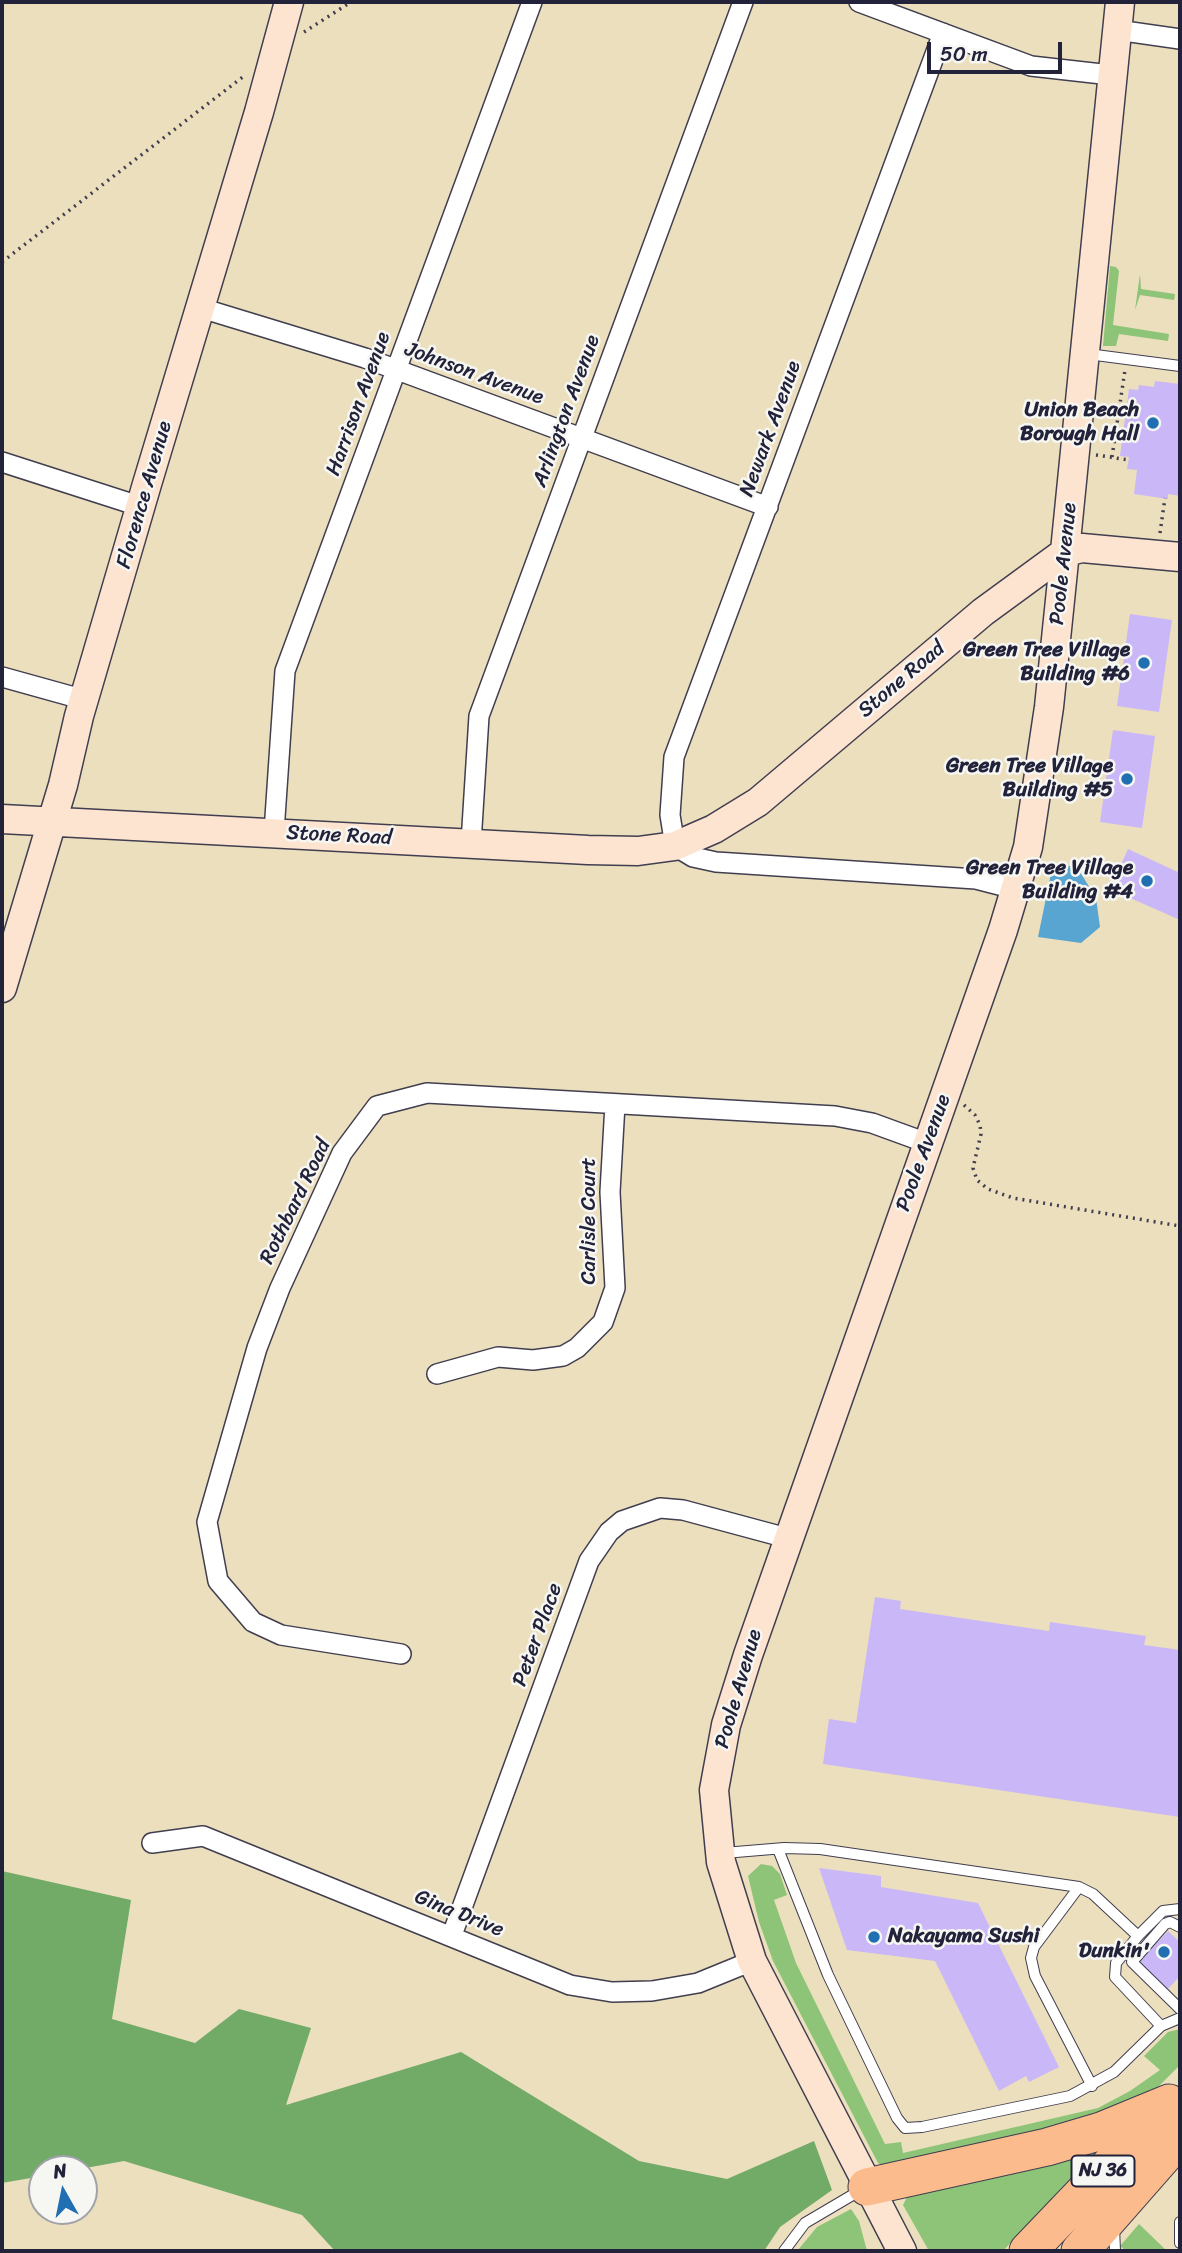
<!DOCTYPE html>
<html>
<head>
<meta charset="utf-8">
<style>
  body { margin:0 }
  #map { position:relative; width:1182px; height:2253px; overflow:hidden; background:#ecdfbe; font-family:Sriracha,sans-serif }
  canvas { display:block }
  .frame { position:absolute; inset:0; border:4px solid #22223b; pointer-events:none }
  .north { position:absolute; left:28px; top:2155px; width:70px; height:70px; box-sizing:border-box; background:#f6f6f2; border:2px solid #a1a1a9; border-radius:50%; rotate:351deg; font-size:19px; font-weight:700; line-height:28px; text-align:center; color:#22223b }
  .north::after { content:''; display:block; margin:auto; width:24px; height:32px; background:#1f6fb2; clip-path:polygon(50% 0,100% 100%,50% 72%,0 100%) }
  .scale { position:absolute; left:927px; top:42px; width:135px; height:32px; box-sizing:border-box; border:4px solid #22223b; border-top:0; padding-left:9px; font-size:21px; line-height:24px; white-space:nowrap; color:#22223b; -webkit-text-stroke:5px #f6f6f2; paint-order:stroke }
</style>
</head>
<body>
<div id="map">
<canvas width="1182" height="2253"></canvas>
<div class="frame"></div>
<div class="north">N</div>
<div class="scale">50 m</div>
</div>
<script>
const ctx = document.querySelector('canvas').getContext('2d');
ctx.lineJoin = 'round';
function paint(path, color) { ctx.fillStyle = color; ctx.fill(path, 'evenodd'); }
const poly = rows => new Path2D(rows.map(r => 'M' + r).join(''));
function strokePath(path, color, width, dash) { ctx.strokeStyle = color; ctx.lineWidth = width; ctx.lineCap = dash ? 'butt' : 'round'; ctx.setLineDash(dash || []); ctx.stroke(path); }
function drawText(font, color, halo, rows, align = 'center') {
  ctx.font = font + ' Sriracha,sans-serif'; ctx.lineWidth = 5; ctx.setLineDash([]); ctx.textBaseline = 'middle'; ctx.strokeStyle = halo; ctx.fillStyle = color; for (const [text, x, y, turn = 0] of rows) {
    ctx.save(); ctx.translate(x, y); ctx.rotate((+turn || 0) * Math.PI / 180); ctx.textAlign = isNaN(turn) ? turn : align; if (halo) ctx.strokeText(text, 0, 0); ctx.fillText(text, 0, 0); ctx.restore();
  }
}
const green = poly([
  [1110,266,1116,267,1119,271,1113,325,1169,334,1168,341,1119,334,1116,346,1103,346],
  [1140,274,1141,289,1175,294,1174,300,1140,295,1135,310],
  [761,1864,772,1866,780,1874,787,1895,774,1900,796,1963,885,2144,901,2142,903,2153,1098,2108,1130,2091,1160,2070,1144,2056,1168,2032,1180,2029,1180,2065,1158,2087,1132,2105,1105,2119,888,2168,878,2163,773,1961,759,1922,748,1876],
  [1104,2143,1003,2251,929,2251,903,2205,908,2195],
  [851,2209,859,2221,867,2251,797,2251,817,2227],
  [1139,2224,1167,2251,1126,2251,1120,2246]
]);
const forest = poly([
  [2,1871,131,1900,112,2019,195,2043,239,2009,311,2028,286,2105,461,2052,639,2161,727,2179,814,2141,832,2190,780,2227,764,2251,335,2251,302,2215,124,2161,80,2169,42,2169,42,2176,2,2183]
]);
const water = poly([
  [1053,864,1077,867,1096,898,1100,927,1081,943,1038,937]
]);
const building = poly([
  [1155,381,1180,384,1180,496,1168,494,1168,499,1134,494,1137,470,1127,469,1129,457,1120,456,1129,389,1138,390,1139,385,1154,387],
  [1130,614,1172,620,1159,712,1117,706],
  [1113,730,1155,736,1142,828,1100,822],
  [1128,849,1180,873,1180,920,1110,889],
  [875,1597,901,1601,900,1609,1049,1631,1050,1622,1146,1636,1144,1645,1180,1650,1180,1817,823,1764,829,1719,856,1723],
  [819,1868,881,1876,881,1887,978,1903,1059,2067,1029,2082,1026,2076,999,2091,935,1961,847,1950],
  [1168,1931,1180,1942,1180,1976,1167,1990,1138,1962]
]);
const path = poly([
  [304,32,351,2],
  [2,262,244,76],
  [1096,455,1129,460],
  [1112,457,1125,370],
  [1160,533,1165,498],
  [964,1105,975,1115,980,1125,981,1134,973,1168,977,1180,988,1189,1013,1198,1180,1226]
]);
const lane = poly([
  [1088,354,1180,366],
  [724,1853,784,1848,820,1849,1079,1887,1093,1894,1138,1936,1116,1963,1115,1977,1161,2026,1114,2072,1070,2096,922,2127,905,2128,897,2118,828,1975,778,1849],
  [1079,1887,1034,1947,1031,1958,1035,1976,1092,2086],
  [1180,1927,1170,1922,1165,1924,1132,1962,1180,2009],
  [1138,1936,1163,1911,1180,1909],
  [1161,2026,1180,2018],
  [1180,2222,1180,2243],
  [1114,2227,1115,2251],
  [784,2251,805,2223,861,2190]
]);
const street = poly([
  [859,2,1031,66,1111,75],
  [1117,30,1180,39],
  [943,33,674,757,670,815,675,846,693,857,716,862,976,879,1015,889],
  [201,308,365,358,768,507],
  [2,462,142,507],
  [2,677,85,700],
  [274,832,285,671,532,2],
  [471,843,479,716,743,2],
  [437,1374,498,1357,533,1360,563,1356,577,1348,603,1322,615,1288,610,1192,615,1104],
  [401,1654,281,1635,253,1622,218,1581,207,1522,257,1348,280,1288,342,1153,377,1106,427,1093,835,1116,872,1123,927,1143],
  [152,1843,203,1836,570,1985,612,1992,652,1991,698,1983,752,1961],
  [452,1935,589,1561,609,1532,622,1521,660,1508,683,1510,787,1538]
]);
const secondary = poly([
  [2,819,588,850,638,851,675,846,714,829,758,802,983,612,1065,552,1082,548,1180,557],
  [2,988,63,785,79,716,147,484,259,112,289,2],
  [902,2251,752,1961,721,1862,714,1790,726,1725,748,1655,1003,930,1028,847,1049,707,1063,571,1120,2]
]);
const highway = poly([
  [867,2187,1047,2147,1101,2131,1169,2103],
  [1028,2251,1158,2115],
  [1080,2251,1180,2137]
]);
const markers = [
  [1153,423,7,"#1f6fb2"],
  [1144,663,7,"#1f6fb2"],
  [1127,779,7,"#1f6fb2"],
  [1147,881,7,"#1f6fb2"],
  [874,1937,7,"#1f6fb2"],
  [1164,1952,7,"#1f6fb2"]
];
const shields = [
  [1103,2171,63]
];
const shieldNames = [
  ["NJ 36",1103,2171]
];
const streetNames = [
  ["Johnson Avenue",474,374,20],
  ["Harrison Avenue",359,404,-70],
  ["Arlington Avenue",567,411,-70],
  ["Newark Avenue",771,429,-70],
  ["Florence Avenue",145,495,-74],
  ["Poole Avenue",1064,564,-84],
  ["Stone Road",902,680,-40],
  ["Stone Road",339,836,3],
  ["Poole Avenue",924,1153,-70],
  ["Rothbard Road",296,1202,-64],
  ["Carlisle Court",590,1221,-90],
  ["Peter Place",538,1635,-70],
  ["Poole Avenue",739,1689,-74],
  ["Gina Drive",459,1914,22]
];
const poiNames = [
  ["Union Beach",1139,411],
  ["Borough Hall",1139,435],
  ["Green Tree Village",1130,651],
  ["Building #6",1130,675],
  ["Green Tree Village",1113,767],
  ["Building #5",1113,791],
  ["Green Tree Village",1133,869],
  ["Building #4",1133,893],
  ["Nakayama Sushi",888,1937,"left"],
  ["Dunkin'",1150,1952]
];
paint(green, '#8dc477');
paint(forest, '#72aa68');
paint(water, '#57a5d0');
paint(building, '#c9b7f8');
strokePath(lane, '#403e4f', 12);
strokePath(street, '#403e4f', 22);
strokePath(secondary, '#403e4f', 31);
strokePath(highway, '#403e4f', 39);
strokePath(path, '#403e4f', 3.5, [2, 5]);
strokePath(lane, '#fff', 10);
strokePath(street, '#fff', 19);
strokePath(secondary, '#fde4d1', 28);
strokePath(highway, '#fbbb8d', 37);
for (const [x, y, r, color] of markers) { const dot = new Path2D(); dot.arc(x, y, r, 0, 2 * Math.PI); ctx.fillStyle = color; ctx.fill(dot); strokePath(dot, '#f6f6f2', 2.5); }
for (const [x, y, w] of shields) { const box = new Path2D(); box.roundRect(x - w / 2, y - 15.5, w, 31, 5); ctx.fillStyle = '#f6f6f2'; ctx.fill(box); strokePath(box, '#22223b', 2); }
drawText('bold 19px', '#22223b', null, shieldNames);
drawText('21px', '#22223b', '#f6f6f2', streetNames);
drawText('bold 21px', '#22223b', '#f6f6f2', poiNames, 'right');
</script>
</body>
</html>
